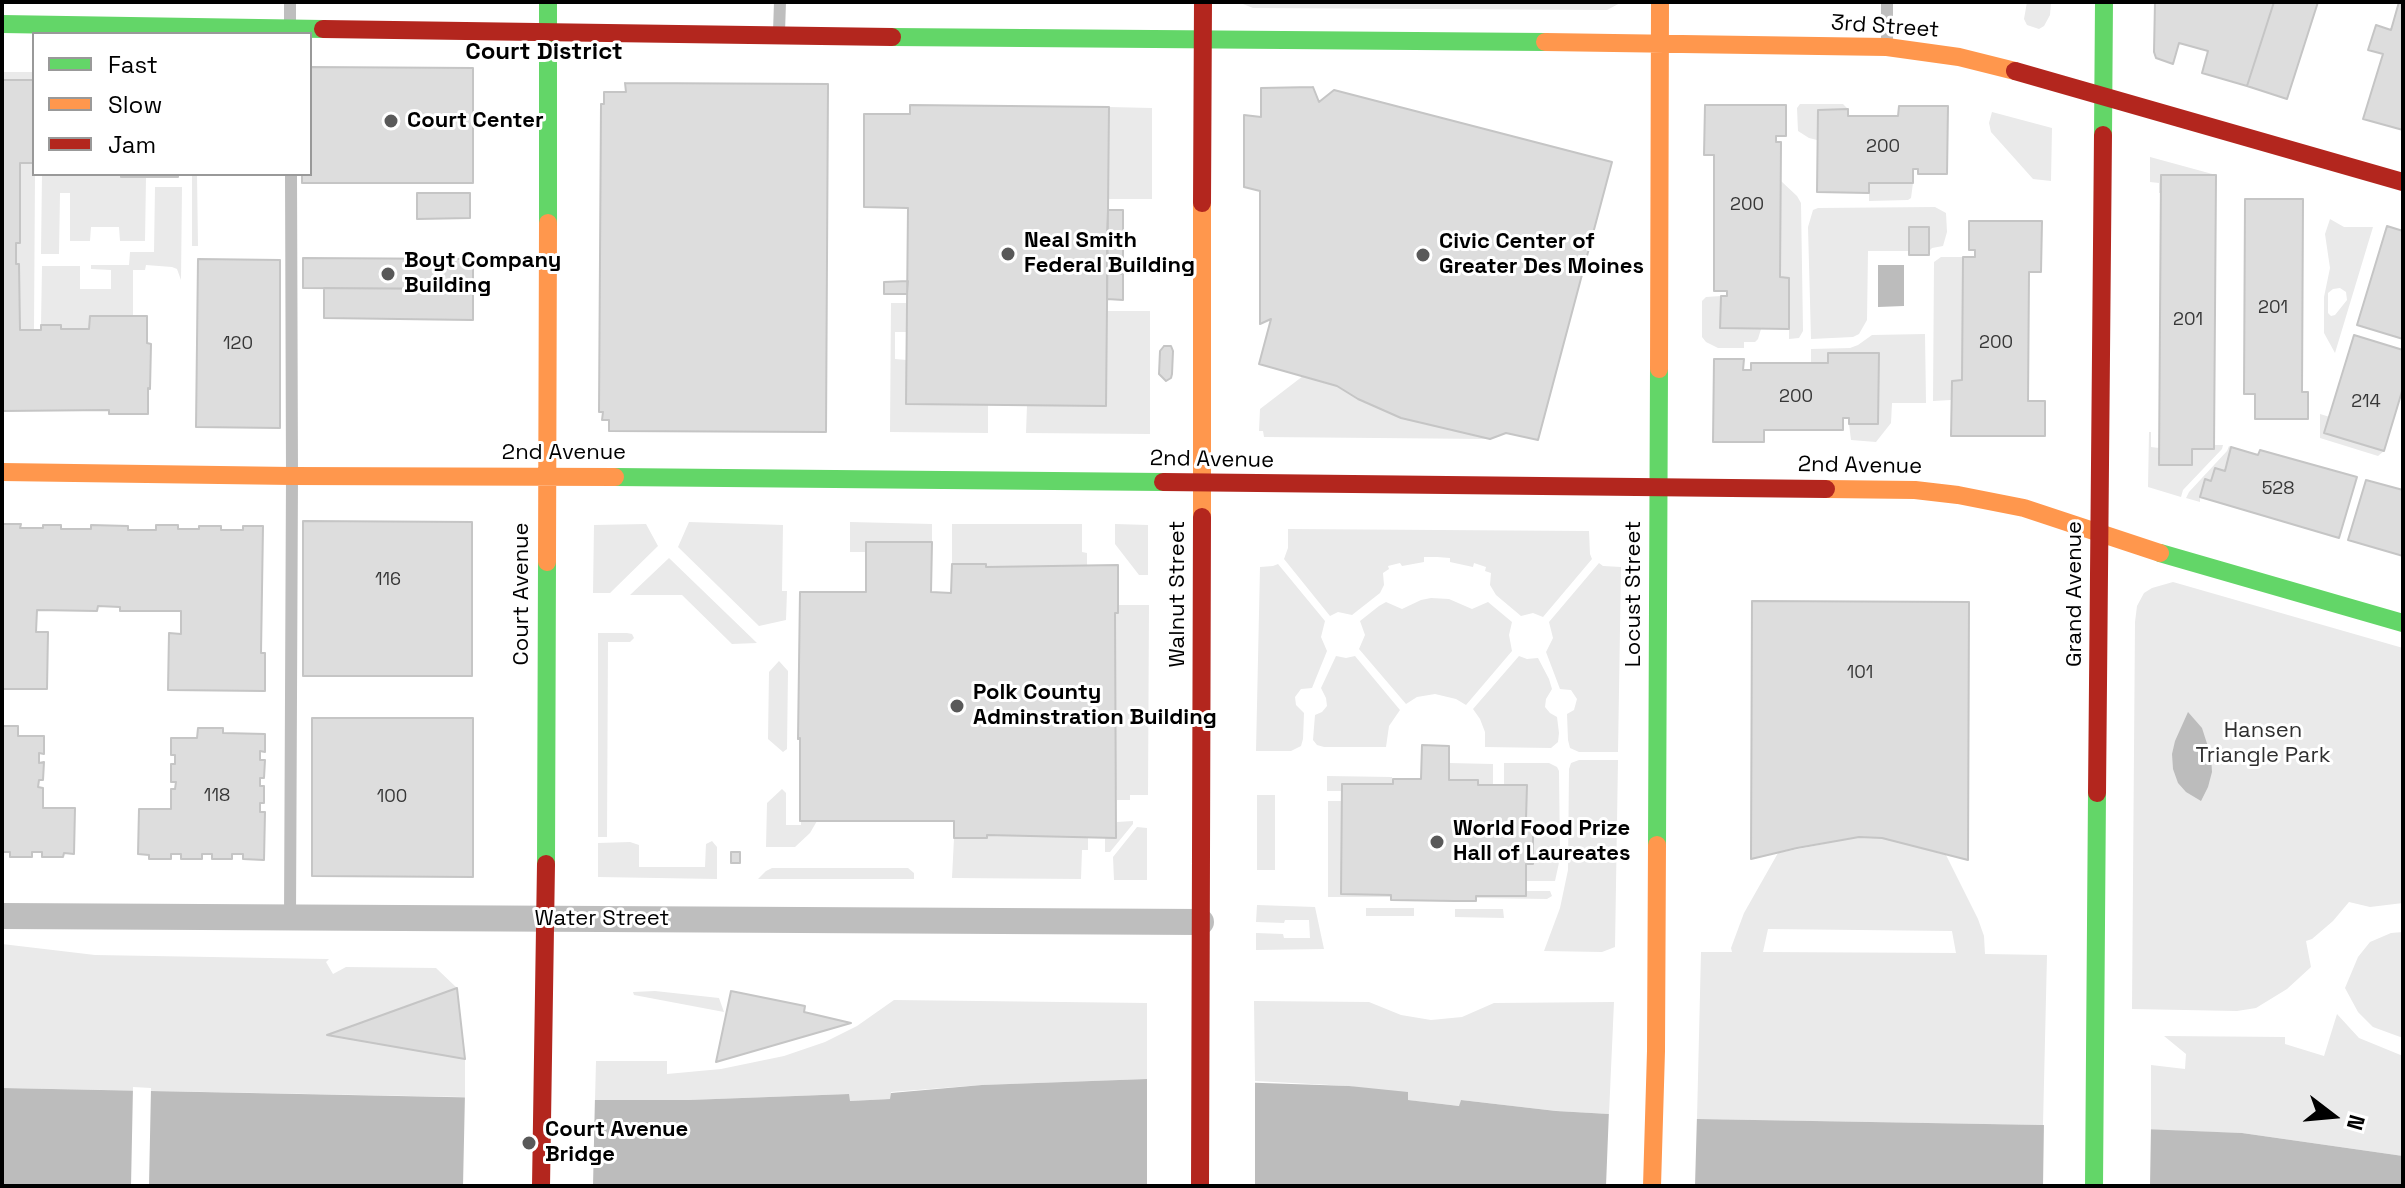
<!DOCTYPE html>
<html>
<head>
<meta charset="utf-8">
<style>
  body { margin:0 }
  #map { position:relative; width:2405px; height:1188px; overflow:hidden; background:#fff; font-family:"Space Grotesk",sans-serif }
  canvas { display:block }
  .frame { position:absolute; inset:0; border:4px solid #000; pointer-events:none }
  .legend { position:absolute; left:32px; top:32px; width:280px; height:144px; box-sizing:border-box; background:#fff; border:2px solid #999; margin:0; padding:10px 14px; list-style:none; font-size:24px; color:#000 }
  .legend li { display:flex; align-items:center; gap:16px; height:40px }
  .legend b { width:40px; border:2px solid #999 }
  .north { position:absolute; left:2293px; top:1076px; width:80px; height:80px; -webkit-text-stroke:6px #fff; paint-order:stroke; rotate:106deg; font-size:22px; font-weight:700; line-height:32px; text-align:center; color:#000 }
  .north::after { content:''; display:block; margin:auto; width:28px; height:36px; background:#000; clip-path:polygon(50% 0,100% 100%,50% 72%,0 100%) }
</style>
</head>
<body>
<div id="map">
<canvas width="2405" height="1188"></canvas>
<div class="frame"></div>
<ul class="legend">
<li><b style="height:10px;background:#63d668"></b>Fast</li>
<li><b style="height:10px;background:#ff974d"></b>Slow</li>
<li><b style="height:10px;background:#b3261e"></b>Jam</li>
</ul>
<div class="north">N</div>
</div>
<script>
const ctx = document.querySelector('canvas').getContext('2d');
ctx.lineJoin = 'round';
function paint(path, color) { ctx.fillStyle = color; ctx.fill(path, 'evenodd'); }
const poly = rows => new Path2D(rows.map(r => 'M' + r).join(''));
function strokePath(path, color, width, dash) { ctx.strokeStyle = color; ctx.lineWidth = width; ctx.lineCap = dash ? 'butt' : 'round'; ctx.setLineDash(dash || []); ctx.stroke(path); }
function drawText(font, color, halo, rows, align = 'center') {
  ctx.font = font + ' "Space Grotesk",sans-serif'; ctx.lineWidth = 6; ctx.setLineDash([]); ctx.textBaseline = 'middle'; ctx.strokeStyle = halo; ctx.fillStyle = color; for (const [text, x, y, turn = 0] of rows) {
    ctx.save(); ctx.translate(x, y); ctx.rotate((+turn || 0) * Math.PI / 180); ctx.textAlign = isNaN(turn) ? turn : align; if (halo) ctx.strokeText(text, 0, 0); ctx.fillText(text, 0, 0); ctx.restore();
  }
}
const green = poly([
  [1238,2,1622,2,1607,10,1253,8],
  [2027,2,2051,2,2050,15,2044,26,2039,29,2027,25,2024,19],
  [2,72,34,72,34,80,2,80],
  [1800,104,1843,104,1848,109,1818,110,1817,140,1809,138,1798,131,1797,108],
  [1109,107,1152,108,1152,199,1108,199],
  [1992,112,2052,128,2051,181,2033,179,1991,132,1989,123],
  [2150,157,2216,175,2162,175,2161,193,2159,193,2159,183,2150,182],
  [20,163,34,163,35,174,34,330,20,330,19,265,16,264,16,243,20,242],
  [42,174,121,174,122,177,146,177,145,241,120,241,119,227,91,227,90,241,70,241,70,193,60,193,59,254,41,254],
  [192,174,197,174,198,246,192,246],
  [1781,181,1797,196,1801,203,1803,331,1799,338,1789,339,1789,278,1780,277],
  [1869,183,1913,183,1911,198,1908,200,1869,201],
  [155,187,182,187,181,280,177,269,172,267,146,265,145,270,133,270,133,316,89,329,61,329,61,325,41,325,42,266,80,266,80,289,111,289,111,270,91,269,91,265,129,265,130,252,154,252],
  [1935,207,1946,213,1947,232,1943,246,1932,248,1929,251,1909,228,1909,251,1868,251,1867,320,1859,334,1853,337,1811,339,1808,227,1813,210,1818,208],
  [2330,219,2344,227,2373,227,2335,353,2324,333,2324,297,2330,268,2325,234],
  [2340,288,2346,292,2347,300,2335,315,2331,316,2328,313,2328,293,2333,289],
  [1941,257,1963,257,1962,380,1952,381,1951,400,1933,401,1934,262],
  [1721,296,1721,328,1761,329,1758,339,1755,342,1744,342,1744,348,1718,348,1706,342,1702,337,1702,301,1706,297],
  [891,303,907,303,907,332,895,332,895,359,907,360,906,404,988,405,988,433,890,432],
  [1107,311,1150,311,1150,434,1026,433,1027,405,1105,406],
  [1925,334,1926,403,1892,403,1891,423,1876,442,1851,440,1849,424,1878,423,1879,354,1829,353,1828,363,1811,364,1811,349,1850,348,1858,345,1872,335],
  [1303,376,1337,386,1358,399,1401,418,1490,439,1264,437,1263,431,1259,431,1260,409],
  [2320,414,2330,417,2325,433,2384,451,2378,456,2320,438],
  [2149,432,2151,432,2151,447,2159,448,2159,465,2191,465,2192,449,2214,449,2214,445,2223,445,2222,449,2183,490,2181,497,2148,487],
  [2229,446,2231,447,2225,471,2215,468,2211,481,2200,497,2200,502,2186,498,2189,492,2227,451],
  [689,522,783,525,782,591,787,591,786,620,759,626,678,547],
  [850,522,932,524,932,542,867,542,866,552,850,552],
  [646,524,658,546,610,593,593,593,594,525],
  [952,524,1082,524,1082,552,1087,553,1087,565,1083,565,1083,567,986,567,986,564,952,564],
  [1115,524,1148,525,1148,575,1139,575,1115,544],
  [1288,529,1589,531,1590,554,1592,559,1543,617,1533,613,1521,616,1496,595,1490,585,1491,573,1485,571,1486,567,1474,563,1473,567,1450,562,1450,558,1437,557,1424,557,1424,562,1402,566,1400,563,1388,566,1389,569,1383,573,1384,585,1380,593,1352,615,1338,612,1330,616,1284,559,1288,548],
  [669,558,757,643,732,644,682,595,630,595],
  [1599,563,1603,566,1621,567,1618,752,1579,752,1570,748,1568,740,1567,714,1574,710,1577,699,1571,690,1560,689,1546,652,1553,638,1549,622],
  [1278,564,1325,621,1321,637,1327,651,1312,688,1301,689,1295,697,1296,705,1304,713,1303,739,1301,746,1291,751,1256,751,1260,567,1273,566],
  [2173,582,2403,648,2403,903,2370,907,2349,902,2333,921,2312,939,2306,941,2311,967,2287,989,2256,1008,2237,1011,2132,1009,2135,622,2137,606,2144,593,2152,588],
  [1431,598,1449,599,1472,609,1488,602,1512,622,1509,635,1512,651,1466,705,1456,699,1435,694,1417,697,1406,704,1359,649,1365,635,1360,621,1379,606,1386,602,1402,609,1421,600],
  [1118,605,1149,605,1148,795,1130,795,1130,800,1117,800,1117,790,1115,790,1115,613,1118,613],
  [598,633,627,633,632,634,634,638,630,642,608,642,607,837,598,837],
  [1336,656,1346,658,1355,656,1400,710,1389,726,1386,747,1324,747,1317,745,1313,740,1315,715,1322,712,1327,706,1326,698,1321,688],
  [1519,656,1527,659,1538,658,1549,679,1552,689,1546,699,1545,707,1550,713,1557,717,1559,733,1558,742,1551,748,1485,747,1485,732,1480,719,1473,709],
  [779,661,788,671,787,749,783,752,768,739,769,672],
  [1579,760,1618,760,1615,947,1602,952,1544,951,1560,908,1568,870,1569,769,1571,763],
  [1449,763,1493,764,1493,785,1478,785,1478,780,1449,780],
  [1504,763,1549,763,1557,767,1559,771,1560,858,1555,881,1526,881,1526,864,1533,864,1533,819,1526,819,1526,785,1504,785],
  [1327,776,1392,777,1393,784,1343,784,1342,791,1327,791],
  [782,789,786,793,786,825,801,825,801,820,817,821,810,833,795,847,766,847,767,803],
  [1257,795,1275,795,1275,870,1257,870],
  [1328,801,1342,801,1391,897,1328,897],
  [1133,821,1133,824,1110,852,1105,852,1105,838,1116,838,1117,822],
  [1137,827,1147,828,1147,880,1114,880,1113,857],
  [987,835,1080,836,1088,838,1088,850,1082,850,1081,879,952,878,954,838,986,838],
  [1859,837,1882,838,1945,853,1978,919,1984,936,1985,954,2047,955,2043,1125,1697,1119,1701,952,1732,952,1731,948,1744,913,1778,853],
  [1768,929,1952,931,1956,953,1763,952],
  [712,841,717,847,717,879,598,877,598,843,630,842,639,845,639,867,705,867,706,844],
  [772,868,908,868,914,873,914,879,758,879,766,871],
  [1526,891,1550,891,1552,896,1547,899,1476,898,1476,896,1525,896],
  [1257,905,1315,907,1324,949,1256,950,1256,933,1283,934,1284,938,1310,938,1309,920,1285,920,1284,923,1256,922],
  [1366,908,1414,908,1414,916,1366,916],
  [1455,909,1503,909,1504,918,1455,917],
  [2403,932,2401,1020,2403,1038,2373,1027,2358,1012,2345,988,2358,957,2370,942,2391,933],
  [2,944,95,955,327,959,329,959,326,962,333,974,346,967,436,968,457,988,465,1059,465,1097,2,1088],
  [655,991,719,998,724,1012,634,995,633,992],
  [894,1000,1147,1003,1147,1079,982,1085,891,1092,891,1099,849,1101,848,1094,689,1100,595,1100,596,1061,667,1061,667,1074,721,1069,784,1056,825,1042,857,1026],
  [1254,1001,1369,1002,1401,1015,1431,1020,1462,1017,1494,1003,1614,1002,1609,1114,1556,1111,1461,1100,1460,1106,1407,1100,1349,1086,1255,1081],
  [2337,1014,2359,1038,2403,1056,2403,1156,2242,1133,2151,1130,2151,1065,2185,1069,2186,1054,2164,1036,2285,1037,2285,1044,2324,1056]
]);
const water = poly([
  [1878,265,1904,265,1904,306,1878,307],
  [2188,712,2202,728,2211,756,2212,772,2208,787,2201,801,2186,792,2178,783,2173,769,2172,754,2175,741],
  [1147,1079,1349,1086,1408,1092,1408,1100,1459,1106,1461,1100,1556,1111,1609,1114,1697,1119,2043,1125,2242,1133,2403,1156,2403,1186,2,1186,2,1088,595,1100,689,1100,849,1094,850,1101,890,1099,891,1093,982,1085]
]);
const pier = poly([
  [1147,1075,1255,1077,1255,1186,1147,1186],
  [133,1087,151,1088,149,1186,131,1186],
  [465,1093,595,1096,593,1186,463,1186],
  [1609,1110,1697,1115,1695,1186,1606,1186],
  [2044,1121,2151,1126,2150,1186,2043,1186]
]);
const building = poly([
  [2155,2,2274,2,2247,86,2202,73,2208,51,2179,43,2173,64,2156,58,2154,52,2155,2],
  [2274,2,2318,2,2287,99,2247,86,2274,2],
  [2399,2,2403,2,2403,130,2363,119,2383,54,2368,50,2376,25,2391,30,2399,2],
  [310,67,473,68,473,183,302,183,302,174,310,174,310,67],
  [2,80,34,80,34,163,20,163,20,243,16,243,16,264,19,264,20,330,41,330,41,325,61,325,61,329,89,329,90,316,147,316,147,343,151,344,150,389,148,388,148,414,109,414,109,410,2,411,2,80],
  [625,83,828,84,826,432,609,431,609,420,602,420,603,412,599,412,601,104,604,104,604,92,626,92,625,83],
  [1313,87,1319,102,1334,90,1612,162,1538,440,1506,433,1490,439,1401,418,1358,399,1337,386,1259,364,1271,319,1260,324,1260,191,1244,187,1244,115,1261,117,1261,88,1313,87],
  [910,105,1109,107,1106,406,906,404,908,208,864,207,864,114,910,114,910,105],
  [1705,105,1786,105,1786,136,1776,136,1776,142,1781,142,1780,277,1789,278,1789,329,1720,328,1721,296,1727,296,1727,291,1714,291,1714,155,1704,155,1705,105],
  [1899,106,1948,106,1947,174,1918,174,1918,169,1913,169,1913,183,1869,183,1869,193,1817,192,1818,110,1848,109,1848,116,1898,116,1899,106],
  [121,174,178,174,178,177,121,177,121,174],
  [2161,175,2216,175,2214,449,2192,449,2192,465,2159,465,2161,175],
  [417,193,470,193,470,218,417,219,417,193],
  [2245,199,2303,199,2302,392,2308,392,2308,419,2255,419,2255,394,2244,394,2245,199],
  [1108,210,1123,210,1123,235,1107,235,1108,210],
  [1969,221,2042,221,2041,272,2029,272,2028,401,2045,401,2045,436,1951,436,1952,381,1962,380,1963,257,1975,257,1975,250,1969,250,1969,221],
  [2387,226,2403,231,2403,339,2357,325,2387,226],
  [1909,227,1929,227,1929,255,1909,255,1909,227],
  [1107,242,1123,242,1123,267,1107,267,1107,242],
  [303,258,473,259,473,289,303,288,303,258],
  [198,259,280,260,280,428,196,427,198,259],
  [1107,274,1123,274,1123,300,1107,299,1107,274],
  [908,281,907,294,884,294,884,282,908,281],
  [324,288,473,289,473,320,324,318,324,288],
  [2354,335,2403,350,2403,388,2384,451,2324,433,2354,335],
  [1164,346,1171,346,1173,351,1172,374,1171,378,1166,381,1159,374,1160,351,1164,346],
  [1828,353,1879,353,1878,424,1849,424,1849,418,1843,418,1843,430,1764,430,1764,442,1713,442,1714,359,1744,359,1743,370,1751,370,1751,363,1828,363,1828,353],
  [2231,447,2258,455,2260,450,2357,477,2339,538,2200,497,2205,479,2211,481,2215,468,2225,471,2231,447],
  [2366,480,2403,490,2403,556,2348,540,2366,480],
  [303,521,472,522,472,676,303,676,303,521],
  [2,524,21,524,20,528,43,528,43,525,61,525,61,529,91,529,91,525,128,526,128,530,156,530,156,525,178,525,178,529,199,529,199,526,221,526,221,530,243,530,243,526,263,526,261,653,265,653,265,691,168,690,169,633,181,634,181,611,120,611,120,607,98,606,97,611,37,610,36,632,48,632,47,689,2,689,2,524],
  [866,542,932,542,931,592,951,593,952,564,986,564,986,567,1118,565,1118,613,1115,613,1116,838,987,835,987,838,954,838,954,821,800,821,800,738,798,739,800,592,866,592,866,542],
  [1752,601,1969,602,1968,860,1882,838,1859,837,1797,848,1751,859,1752,601],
  [312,718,473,718,473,877,312,876,312,718],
  [2,726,18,726,18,736,44,736,44,754,39,753,39,763,44,762,43,780,39,780,38,787,43,788,43,808,75,808,74,854,64,853,63,857,42,857,42,852,32,852,32,857,10,857,10,852,2,852,2,726],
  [198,728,223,728,223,733,265,734,265,752,260,751,260,760,265,760,264,778,260,778,260,786,264,786,264,803,260,803,260,812,265,812,264,860,243,859,243,854,232,854,232,859,212,859,212,854,202,854,202,859,181,859,181,854,171,854,171,859,149,859,149,855,138,854,139,809,171,809,171,789,175,789,176,782,171,782,171,764,175,764,175,755,171,755,171,738,197,738,198,728],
  [1422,745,1449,746,1449,780,1478,780,1478,785,1527,785,1526,819,1533,819,1533,864,1526,864,1526,896,1476,896,1476,901,1455,901,1391,900,1391,895,1341,894,1342,784,1393,784,1393,779,1421,779,1422,745],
  [731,852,740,852,740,863,731,863,731,852],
  [457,988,465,1059,327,1035,457,988],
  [731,991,805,1006,804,1012,851,1023,716,1062,731,991]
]);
const lane = poly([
  [290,27,290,2],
  [779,32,780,2],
  [1887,44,1887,2],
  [290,917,292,476,291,174]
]);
const street = poly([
  [2,916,1201,922]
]);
const fast = poly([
  [2,24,323,29],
  [892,37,1545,42],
  [2103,135,2104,2],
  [548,223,548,2],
  [615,477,1163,482],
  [2160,553,2403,623],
  [1657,845,1659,369],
  [546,864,547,562],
  [2094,1186,2097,793]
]);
const slow = poly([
  [1545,42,1887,47,1959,57,2015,71],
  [1659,369,1660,2],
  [2,472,292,476,615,477],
  [1826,489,1915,490,1958,495,2024,508,2160,553],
  [1202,517,1202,203],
  [547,562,548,223],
  [1652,1186,1656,1051,1657,845]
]);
const jam = poly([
  [323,29,892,37],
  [2015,71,2403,182],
  [1202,203,1203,2],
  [1163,482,1826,489],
  [2097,793,2103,135],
  [541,1186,546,864],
  [1200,1186,1202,517]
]);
const markers = [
  [391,121,8,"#595959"],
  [1008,254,8,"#595959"],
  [1423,255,8,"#595959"],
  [388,274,8,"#595959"],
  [957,706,8,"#595959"],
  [1437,842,8,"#595959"],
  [529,1143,8,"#595959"]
];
const numberNames = [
  ["200",1883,147],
  ["200",1747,205],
  ["201",2273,308],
  ["201",2188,320],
  ["200",1996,343],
  ["120",238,344],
  ["200",1796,397],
  ["214",2366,402],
  ["528",2278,489],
  ["116",388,580],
  ["101",1860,673],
  ["118",217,796],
  ["100",392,797]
];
const streetNames = [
  ["3rd Street",1885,27,4],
  ["2nd Avenue",564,453],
  ["2nd Avenue",1212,460,1],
  ["2nd Avenue",1860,466,1],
  ["Court Avenue",522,594,-90],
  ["Walnut Street",1178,594,-90],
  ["Locust Street",1634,594,-90],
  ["Grand Avenue",2075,594,-90],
  ["Water Street",602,919]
];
const poiNames = [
  ["Court Center",407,121],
  ["Neal Smith",1024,241],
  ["Federal Building",1024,266],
  ["Civic Center of",1439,242],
  ["Greater Des Moines",1439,267],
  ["Boyt Company",404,261],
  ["Building",404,286],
  ["Polk County",973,693],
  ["Adminstration Building",973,718],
  ["World Food Prize",1453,829],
  ["Hall of Laureates",1453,854],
  ["Court Avenue",545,1130],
  ["Bridge",545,1155]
];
const parkNames = [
  ["Hansen",2263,731],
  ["Triangle Park",2263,756]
];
const neighbourhoodNames = [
  ["Court District",544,52]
];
paint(green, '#eaeaea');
paint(water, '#bcbcbc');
paint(pier, '#fff');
paint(building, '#ddd');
strokePath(building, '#c5c5c5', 2);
strokePath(lane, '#bebebe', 12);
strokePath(street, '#bebebe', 26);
strokePath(fast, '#63d668', 18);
strokePath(slow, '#ff974d', 18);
strokePath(jam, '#b3261e', 18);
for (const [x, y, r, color] of markers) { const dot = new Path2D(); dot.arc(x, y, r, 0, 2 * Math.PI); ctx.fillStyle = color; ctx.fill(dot); strokePath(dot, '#fff', 3); }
drawText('18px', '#373737', null, numberNames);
drawText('22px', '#000', '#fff', streetNames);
drawText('bold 22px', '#000', '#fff', poiNames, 'left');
drawText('22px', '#303030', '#fff', parkNames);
drawText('bold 24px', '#000', '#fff', neighbourhoodNames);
</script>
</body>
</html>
